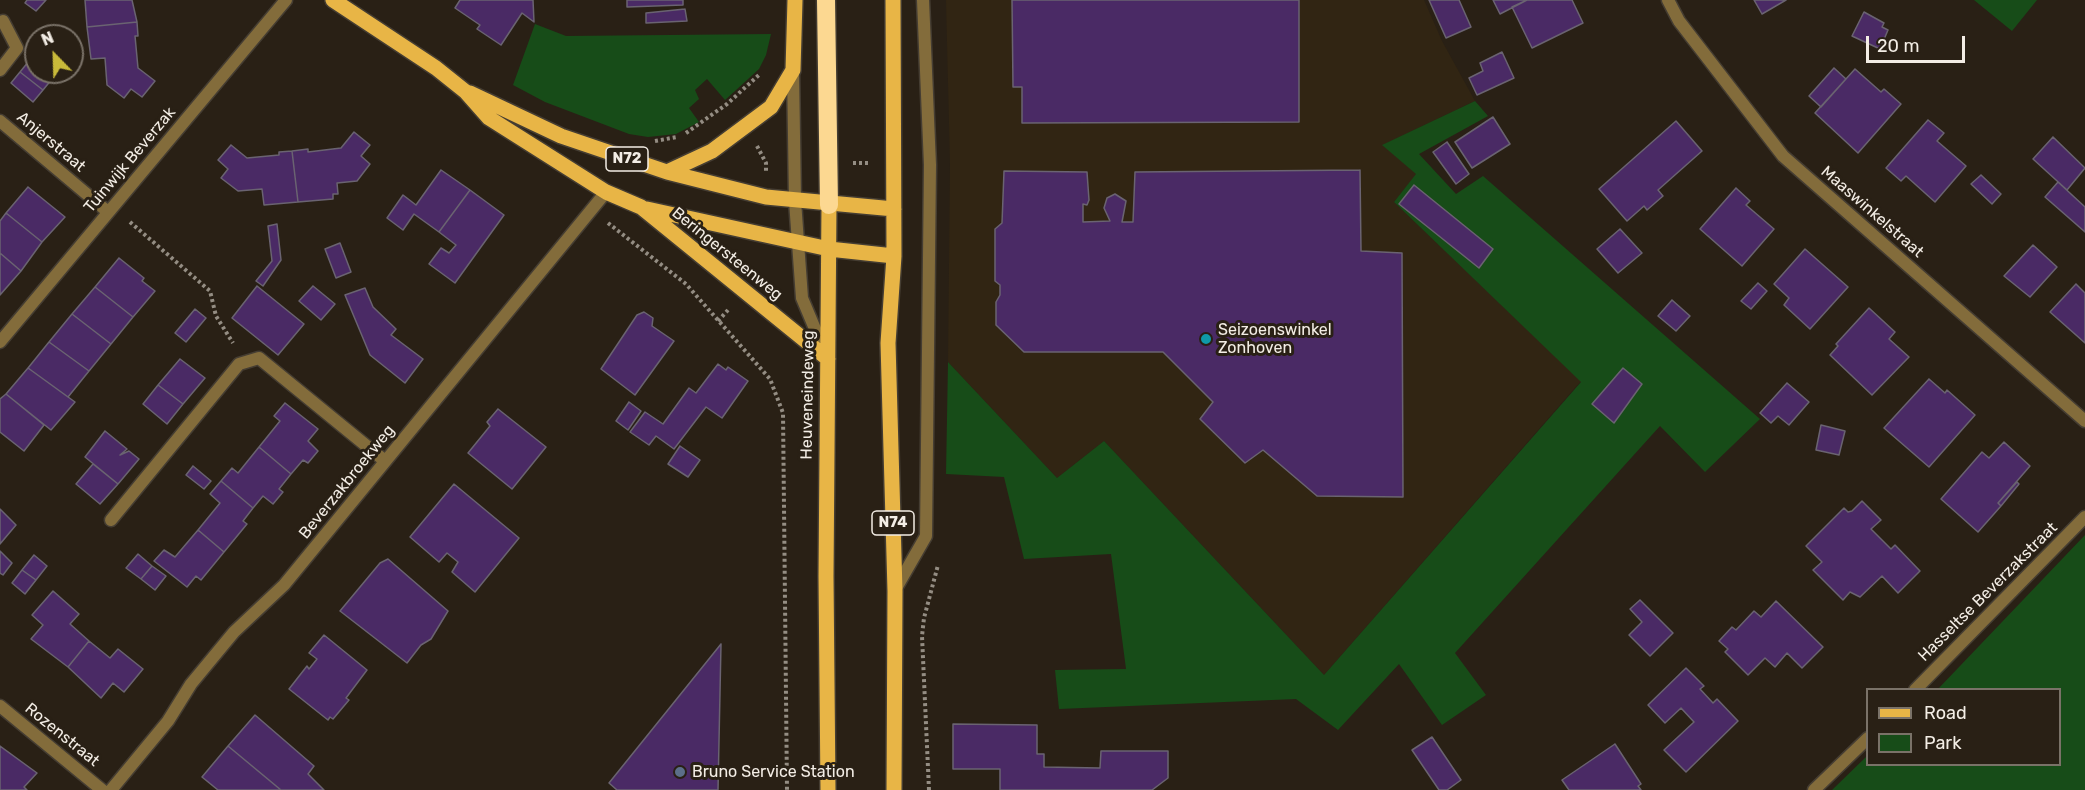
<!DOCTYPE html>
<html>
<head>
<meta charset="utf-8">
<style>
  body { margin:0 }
  #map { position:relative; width:2085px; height:790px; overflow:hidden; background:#292015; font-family:Rubik,sans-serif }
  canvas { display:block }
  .legend { position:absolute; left:1866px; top:688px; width:195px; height:78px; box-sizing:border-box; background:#292015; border:2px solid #7a7268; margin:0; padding:8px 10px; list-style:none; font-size:18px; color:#f3ede5 }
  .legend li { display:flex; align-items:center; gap:12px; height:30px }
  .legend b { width:30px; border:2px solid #7a7268 }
  .north { position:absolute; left:24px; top:24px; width:60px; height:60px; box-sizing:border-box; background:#292015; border:2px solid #7a7268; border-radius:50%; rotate:337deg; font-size:16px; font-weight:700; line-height:24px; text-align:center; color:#f3ede5 }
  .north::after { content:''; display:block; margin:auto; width:21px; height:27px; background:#c9ba3a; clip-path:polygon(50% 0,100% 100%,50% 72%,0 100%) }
  .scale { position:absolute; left:1866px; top:36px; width:99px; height:27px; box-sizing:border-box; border:3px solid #f3ede5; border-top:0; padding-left:8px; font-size:18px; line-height:21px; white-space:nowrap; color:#f3ede5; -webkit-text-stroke:4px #292015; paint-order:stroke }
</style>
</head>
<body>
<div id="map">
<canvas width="2085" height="790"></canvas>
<ul class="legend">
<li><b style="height:8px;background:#e8b546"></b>Road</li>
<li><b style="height:16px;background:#174c18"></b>Park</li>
</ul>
<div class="north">N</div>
<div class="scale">20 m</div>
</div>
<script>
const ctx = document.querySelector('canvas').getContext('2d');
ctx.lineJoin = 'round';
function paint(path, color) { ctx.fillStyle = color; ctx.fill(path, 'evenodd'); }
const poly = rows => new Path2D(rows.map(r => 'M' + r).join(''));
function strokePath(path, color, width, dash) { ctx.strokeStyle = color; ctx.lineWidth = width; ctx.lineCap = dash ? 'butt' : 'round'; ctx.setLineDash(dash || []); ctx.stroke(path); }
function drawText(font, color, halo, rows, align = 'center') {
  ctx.font = font + ' Rubik,sans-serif'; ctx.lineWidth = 6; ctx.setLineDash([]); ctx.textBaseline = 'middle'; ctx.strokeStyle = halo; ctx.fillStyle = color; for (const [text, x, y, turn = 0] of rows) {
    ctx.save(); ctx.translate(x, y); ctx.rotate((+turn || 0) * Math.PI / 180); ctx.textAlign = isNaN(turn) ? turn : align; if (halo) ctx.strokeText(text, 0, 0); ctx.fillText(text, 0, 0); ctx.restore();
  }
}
const built = poly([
  [946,0,1424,0,1442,41,1475,101,1383,145,1417,174,1394,202,1581,381,1324,675,1104,441,1057,478,948,362,950,165]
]);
const green = poly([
  [1974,0,2037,0,2012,31],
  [535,24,566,36,771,34,766,55,759,69,735,91,725,100,707,79,695,90,699,99,689,108,699,122,676,134,648,137,629,134,545,102,513,85],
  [1475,101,1488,116,1419,154,1456,194,1483,176,1760,419,1705,472,1660,426,1455,653,1486,695,1442,725,1399,664,1338,730,1296,699,1059,709,1055,670,1126,669,1111,554,1024,559,1004,477,946,474,948,362,1057,478,1104,441,1324,675,1581,382,1394,202,1416,174,1382,145],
  [2085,535,2085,790,1832,790,1867,756,1868,764,2060,764,2060,690,1938,689]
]);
const building = poly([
  [27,0,46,0,36,11,25,3,27,0],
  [85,0,132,0,137,22,87,27,85,0],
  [460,0,533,0,534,22,522,13,501,45,477,29,480,25,455,8,460,0],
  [627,0,683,0,683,5,627,7,627,0],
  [1012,0,1299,0,1299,122,1022,123,1022,87,1013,87,1012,0],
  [1429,0,1459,0,1471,27,1446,38,1429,0],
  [1493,0,1527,0,1500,14,1493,0],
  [1527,0,1572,0,1583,23,1532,48,1512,7,1527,0],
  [1754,0,1786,0,1762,14,1754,0],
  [685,9,687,21,646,23,646,13,685,9],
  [1864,12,1884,23,1882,27,1888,30,1880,49,1852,36,1864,12],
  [137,22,138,36,135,36,138,68,155,81,142,97,131,89,124,98,107,85,105,58,91,59,87,27,137,22],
  [1502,52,1514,78,1477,95,1469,78,1483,71,1480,63,1502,52],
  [29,61,36,66,36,72,43,72,52,79,43,90,20,72,29,61],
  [1834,68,1846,79,1821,107,1809,96,1834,68],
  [1855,69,1881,92,1884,89,1901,104,1858,153,1815,113,1855,69],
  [20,72,43,90,33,102,11,83,20,72],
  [1493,117,1510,144,1472,168,1455,142,1493,117],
  [1928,120,1944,133,1937,141,1966,166,1935,202,1906,176,1901,181,1886,168,1928,120],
  [1676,121,1702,151,1658,190,1663,196,1647,210,1644,206,1627,221,1599,189,1676,121],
  [354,132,370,145,361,156,370,164,357,181,337,183,338,194,333,194,333,199,298,202,292,151,308,149,308,152,341,148,354,132],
  [2053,137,2085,168,2067,190,2033,159,2053,137],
  [1447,142,1469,174,1456,184,1433,152,1447,142],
  [231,145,247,158,279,155,279,152,292,151,298,202,264,205,262,189,238,191,221,178,228,169,218,160,231,145],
  [441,170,470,190,439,232,414,214,403,230,387,218,403,195,416,205,441,170],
  [1360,170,1361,251,1402,253,1403,497,1317,496,1263,450,1245,463,1200,419,1213,402,1163,352,1024,352,996,325,996,302,1000,295,1000,285,995,281,995,229,1002,223,1004,171,1087,172,1089,200,1087,205,1083,204,1083,222,1110,221,1104,208,1107,198,1115,194,1126,201,1122,222,1133,222,1135,172,1360,170],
  [1981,175,2001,194,1992,204,1971,184,1981,175],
  [2058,182,2085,207,2085,232,2045,197,2058,182],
  [1414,185,1493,249,1479,268,1399,204,1414,185],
  [28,187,65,217,42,242,6,213,28,187],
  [1736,188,1750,201,1746,205,1774,229,1742,266,1700,229,1736,188],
  [470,190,504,215,455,283,429,264,441,248,449,253,456,245,439,232,470,190],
  [6,213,42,242,21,271,0,253,0,221,6,213],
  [277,224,281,260,263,286,256,281,272,261,268,226,277,224],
  [1620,229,1642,253,1618,273,1597,249,1620,229],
  [340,243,351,272,336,278,325,249,340,243],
  [2033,245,2057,267,2030,297,2004,276,2033,245],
  [1805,249,1848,287,1810,329,1784,305,1789,298,1774,284,1805,249],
  [0,253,21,271,0,295,0,253],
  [119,258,144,278,142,281,155,291,133,317,95,287,119,258],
  [1758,283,1767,291,1751,309,1741,301,1758,283],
  [2076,284,2085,293,2085,343,2050,312,2076,284],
  [257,286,304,324,278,355,232,318,257,286],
  [313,286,335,304,321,320,299,301,313,286],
  [95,287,133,317,111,344,72,314,95,287],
  [365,288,373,307,396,329,391,335,423,359,405,383,370,355,345,295,365,288],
  [1672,300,1690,316,1676,331,1658,316,1672,300],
  [1869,308,1895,332,1889,339,1909,357,1872,395,1830,355,1838,346,1836,344,1869,308],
  [195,309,206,318,186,342,175,333,195,309],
  [644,312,653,318,652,326,674,341,635,395,601,369,637,315,644,312],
  [72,314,111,344,89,371,49,342,72,314],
  [49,342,89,371,68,397,28,368,49,342],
  [180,359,205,378,183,404,158,385,180,359],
  [718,364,726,370,728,367,748,381,722,418,706,407,674,449,656,436,649,445,630,432,645,412,663,424,689,388,696,393,718,364],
  [28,368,75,402,51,430,6,394,28,368],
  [1623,368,1642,384,1614,423,1592,404,1623,368],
  [1929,379,1945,393,1947,390,1975,415,1929,467,1884,428,1929,379],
  [1787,383,1809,402,1789,425,1778,416,1771,423,1760,413,1787,383],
  [158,385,183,404,167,424,143,404,158,385],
  [6,394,44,425,24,451,0,432,0,399,6,394],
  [629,402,641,411,628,430,616,421,629,402],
  [285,403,318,429,308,441,318,451,308,463,303,460,291,474,259,447,280,421,274,416,285,403],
  [498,409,546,447,512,489,468,453,490,426,487,422,498,409],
  [1821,425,1845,431,1839,455,1816,450,1821,425],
  [105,431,127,449,120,455,129,451,139,459,118,484,85,457,105,431],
  [2004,442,2030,466,1998,503,2001,506,1978,532,1941,499,1982,452,1989,458,2004,442],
  [680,446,700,460,688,477,668,464,680,446],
  [259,447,291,474,279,489,283,492,273,504,263,496,253,508,221,481,232,468,238,473,259,447],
  [93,464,118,484,100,504,76,484,93,464],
  [193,466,211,481,204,489,186,475,193,466],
  [221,481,253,508,243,521,247,524,224,552,198,530,220,503,210,494,221,481],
  [2017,482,2019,484,2001,506,1998,503,2017,482],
  [454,484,519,538,475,592,452,572,458,562,447,553,439,562,410,537,454,484],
  [1862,501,1881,520,1871,529,1891,549,1895,545,1920,571,1898,593,1882,576,1860,597,1850,592,1843,600,1813,570,1822,562,1806,546,1844,508,1848,512,1852,511,1862,501],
  [0,509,16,525,0,544,0,509],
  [198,530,224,552,201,580,196,576,187,587,154,561,164,550,175,557,198,530],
  [0,551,12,563,3,575,0,573,0,551],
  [138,554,152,566,141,579,126,568,138,554],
  [34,555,47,566,36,580,22,570,34,555],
  [388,559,448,611,431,639,421,645,407,663,340,611,380,563,388,559],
  [152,566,166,576,155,590,141,579,152,566],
  [22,570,36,580,25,594,12,583,22,570],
  [53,591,79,614,70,624,89,641,68,667,31,639,43,625,32,615,53,591],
  [1640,600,1673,633,1650,656,1629,635,1642,622,1630,609,1640,600],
  [1776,601,1823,647,1802,668,1787,653,1775,667,1765,658,1748,675,1725,652,1728,649,1719,641,1732,627,1736,630,1754,611,1761,617,1776,601],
  [324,635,367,670,346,698,349,700,333,719,330,717,328,720,289,689,307,666,309,669,317,659,309,653,324,635],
  [89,641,110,658,118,649,143,669,124,692,113,683,101,698,68,667,89,641],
  [721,644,718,790,617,790,609,783,721,644],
  [1686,668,1704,686,1700,689,1713,703,1717,699,1738,721,1686,772,1664,750,1694,722,1681,708,1665,723,1648,705,1686,668],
  [255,715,314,766,308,774,324,790,281,790,228,746,255,715],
  [953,724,1037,725,1037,754,1044,754,1044,767,1100,768,1101,751,1168,751,1168,778,1152,790,1000,790,1000,769,953,769,953,724],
  [1432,737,1461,780,1447,790,1439,790,1412,750,1432,737],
  [1615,744,1641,784,1638,786,1641,790,1569,790,1562,780,1615,744],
  [0,746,37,773,24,787,27,790,0,790,0,746],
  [228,746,281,790,218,790,202,777,228,746]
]);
const path = poly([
  [686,133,727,104,760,74],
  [655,141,677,137],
  [757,146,766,163,766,172],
  [853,163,870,163],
  [130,222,210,291,216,316,233,343],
  [608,223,686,284,770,379,783,413,787,790],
  [718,321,728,310],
  [929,790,922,636,924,618,938,565]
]);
const lane = poly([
  [793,70,795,201,802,298,826,355],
  [111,520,239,364,259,358,385,461]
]);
const street = poly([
  [1668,0,1679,21,1783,156,2085,421],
  [0,70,17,48,3,21],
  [0,121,108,212],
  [0,342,286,0],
  [895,590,926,536,930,165,923,0],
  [1915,690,2085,517],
  [0,706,102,790],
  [111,790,168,721,191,684,234,632,284,585,606,192],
  [1814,790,1868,738]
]);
const primary = poly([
  [333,0,436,68,466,92,489,118,606,192,641,207,828,359],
  [893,0,894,256,888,343,895,591,894,790],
  [470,93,561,136,667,172,766,197,894,209],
  [667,172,712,151,771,107,793,70,795,0],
  [647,209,829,249,894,256],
  [828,790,826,576,829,205]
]);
const highway = poly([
  [826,0,829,205]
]);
const markers = [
  [1206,339,6,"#0f9aa8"],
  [680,772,6,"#5c6f8a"]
];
const shields = [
  [627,159,42],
  [893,523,42]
];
const shieldNames = [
  ["N72",627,159],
  ["N74",893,523]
];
const streetNames = [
  ["Anjerstraat",51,142,40],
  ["Tuinwijk Beverzak",130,160,-50],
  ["Maaswinkelstraat",1872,212,41],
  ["Beringersteenweg",727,254,39],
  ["Heuveneindeweg",808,395,-89],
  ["Beverzakbroekweg",347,482,-51],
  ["Hasseltse Beverzakstraat",1988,592,-45],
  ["Rozenstraat",62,735,39]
];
const poiNames = [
  ["Seizoenswinkel",1218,330],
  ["Zonhoven",1218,348],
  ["Bruno Service Station",692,772]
];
paint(built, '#312513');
paint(green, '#174c18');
paint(building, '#4a2a65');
strokePath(building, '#6a6371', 1.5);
strokePath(lane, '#453d32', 15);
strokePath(street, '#453d32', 15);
strokePath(primary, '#453d32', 18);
strokePath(highway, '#453d32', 21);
strokePath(path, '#948d83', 4, [3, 3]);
strokePath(lane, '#836c3b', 12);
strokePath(street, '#836c3b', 12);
strokePath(primary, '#e8b546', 15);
strokePath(highway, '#fcd891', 18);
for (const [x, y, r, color] of markers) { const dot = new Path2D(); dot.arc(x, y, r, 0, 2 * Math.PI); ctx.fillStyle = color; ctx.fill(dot); strokePath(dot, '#292015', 2); }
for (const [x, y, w] of shields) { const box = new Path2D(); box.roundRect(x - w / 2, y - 12, w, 24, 4.5); ctx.fillStyle = '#292015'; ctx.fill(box); strokePath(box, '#f3ede5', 1.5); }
drawText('bold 15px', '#f3ede5', null, shieldNames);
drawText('16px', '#f3ede5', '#292015', streetNames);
drawText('16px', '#f3ede5', '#292015', poiNames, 'left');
</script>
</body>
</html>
